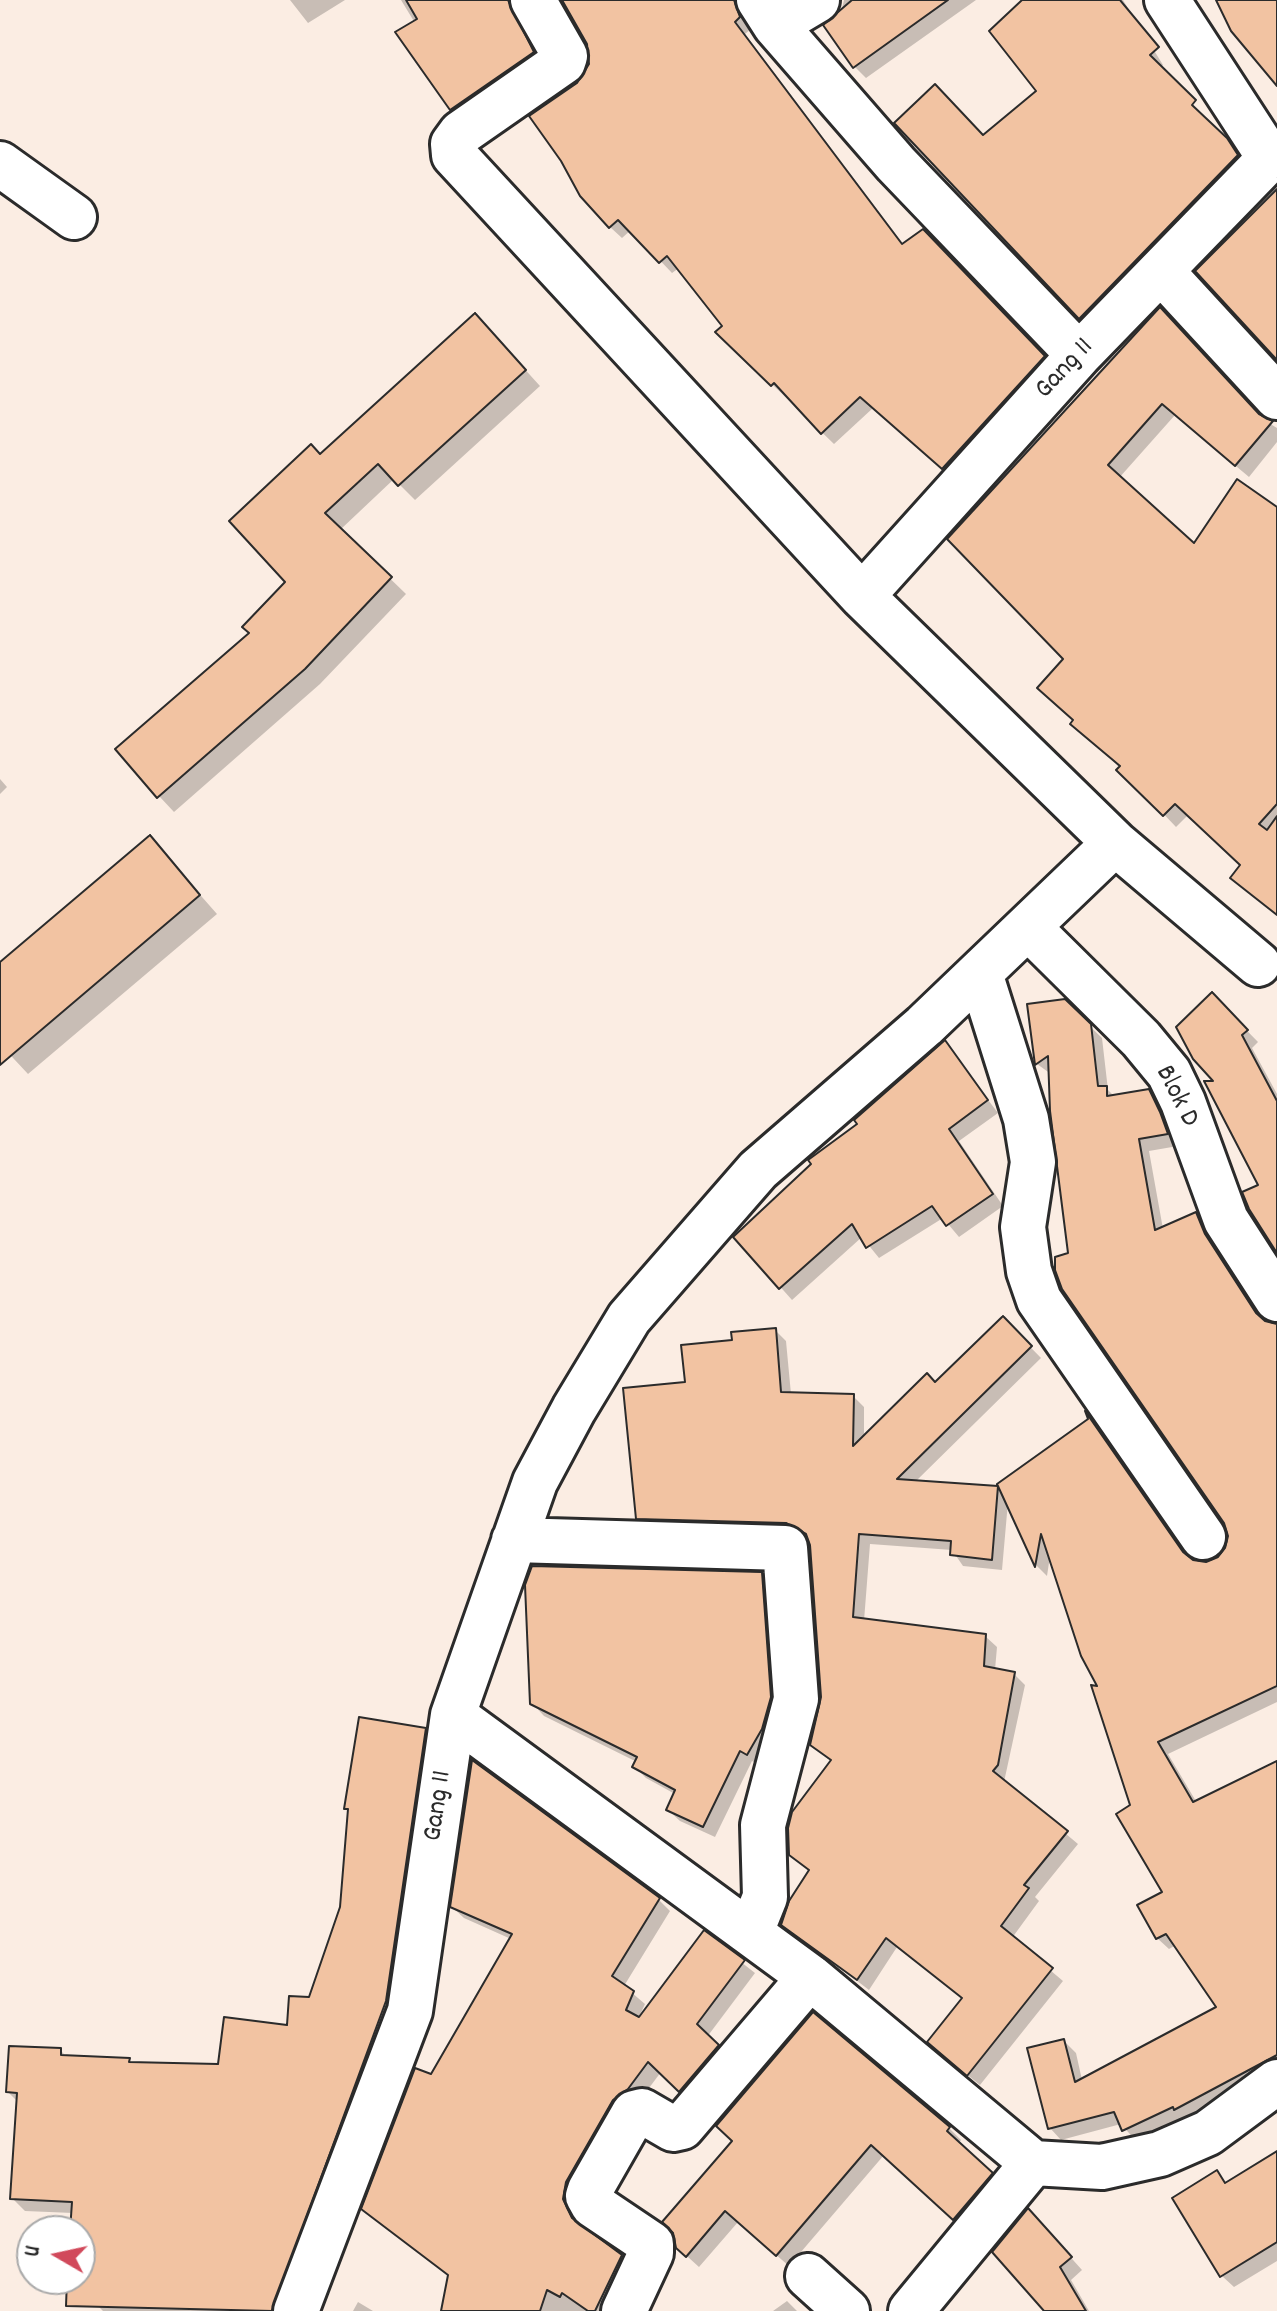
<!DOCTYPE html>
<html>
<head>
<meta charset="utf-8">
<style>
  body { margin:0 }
  #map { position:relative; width:1277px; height:2311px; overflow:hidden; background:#fbede3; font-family:Dekko,sans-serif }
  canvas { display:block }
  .north { position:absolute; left:16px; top:2215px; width:80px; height:80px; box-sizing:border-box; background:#fff; border:2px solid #aaa; border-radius:50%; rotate:279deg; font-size:22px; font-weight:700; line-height:32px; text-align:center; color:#2b2b2b }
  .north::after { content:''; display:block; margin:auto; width:28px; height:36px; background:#d1495b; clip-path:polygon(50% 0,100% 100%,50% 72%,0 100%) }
</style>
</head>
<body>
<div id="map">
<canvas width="1277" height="2311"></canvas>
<div class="north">U</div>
</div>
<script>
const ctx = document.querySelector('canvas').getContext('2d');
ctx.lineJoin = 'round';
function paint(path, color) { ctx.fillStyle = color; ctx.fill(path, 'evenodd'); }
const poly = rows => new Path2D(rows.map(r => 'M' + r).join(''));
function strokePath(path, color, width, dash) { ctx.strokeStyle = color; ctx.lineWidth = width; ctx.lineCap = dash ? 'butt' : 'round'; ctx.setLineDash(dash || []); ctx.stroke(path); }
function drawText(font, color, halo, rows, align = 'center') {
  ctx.font = font + ' Dekko,sans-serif'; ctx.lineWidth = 6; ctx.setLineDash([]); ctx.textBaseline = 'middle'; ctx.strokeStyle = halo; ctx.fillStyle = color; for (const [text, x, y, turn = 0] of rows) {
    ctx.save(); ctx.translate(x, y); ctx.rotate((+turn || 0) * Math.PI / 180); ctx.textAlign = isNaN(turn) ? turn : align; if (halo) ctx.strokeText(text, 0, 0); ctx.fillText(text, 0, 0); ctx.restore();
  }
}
const shadow = poly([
  [290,0,345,0,308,23],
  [401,0,523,0,519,12,522,26,544,64,463,121,451,109,415,23],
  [562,0,732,0,745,15,751,29,745,34,904,245,923,231,1055,368,955,479,873,408,834,444,718,332,724,326,679,268,672,273,631,230,622,238,610,227,579,84,591,64,589,43],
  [844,0,976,0,866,78,855,67,841,13],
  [1025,0,1123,0,1163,65,1160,68,1185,101,1238,152,1248,168,1092,329,897,123,983,138,1038,91],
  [1160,310,1259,417,1277,428,1277,442,1249,477,1175,415,1119,478,1194,546,1277,509,1277,915,1232,878,1242,865,1188,815,1176,827,1075,721,1065,659,949,539],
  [491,332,540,386,415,500,394,479,340,530,406,594,320,684,174,812,159,796,251,633,288,582,320,456],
  [0,779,7,787,0,794],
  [150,838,217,914,28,1074,0,1044,0,965],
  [1212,995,1258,1042,1252,1048,1277,1094,1277,1249,1261,1186,1218,1083],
  [1064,1001,1102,1038,1108,1090,1114,1096,1148,1091,1160,1103,1178,1146,1149,1151,1163,1229,1196,1214,1208,1226,1216,1247,1265,1323,1277,1325,1277,1702,1168,1754,1197,1803,1277,1763,1277,2072,1188,2120,1136,2141,1121,2124,1061,2140,1050,2128,1064,2041,1076,2053,1082,2080,1219,2008,1176,1945,1169,1949,1157,1938,1165,1892,1133,1806,1101,1689,1050,1556,1047,1576,1037,1566,1008,1502,1002,1570,963,1566,952,1550,870,1544,864,1621,985,1636,997,1647,995,1670,1014,1674,1025,1685,1004,1782,1078,1844,1035,1897,1039,1901,1012,1938,1063,1981,980,2085,940,2053,964,1999,897,1947,869,1990,783,1924,810,1872,791,1854,832,1762,812,1745,823,1697,810,1539,799,1534,649,1529,638,1518,687,1384,734,1342,775,1330,786,1341,791,1394,853,1396,864,1407,864,1438,935,1385,1003,1319,1041,1358,915,1482,997,1488,1004,1496,1089,1418,1190,1560,1206,1564,1219,1559,1228,1548,1230,1534,1225,1522,1070,1255,1051,1074,1037,1064,1029,1006],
  [945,1043,998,1113,959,1141,1003,1206,959,1237,943,1218,879,1258,862,1237,792,1300,736,1237],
  [761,1574,773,1586,782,1709,759,1765,752,1761,715,1837,680,1821,668,1810,675,1794,646,1778,634,1766,637,1762,544,1716,532,1703],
  [425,1730,438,1742,398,2015,286,2311,103,2311,99,2307,92,2253,80,2250,80,2231,72,2231,73,2213,25,2211,12,2198,18,2102,8,2092,60,2050,67,2057,129,2060,132,2064,220,2066,289,2027,311,1999,342,1908,350,1811,346,1808],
  [658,1899,670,1911,624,1986,645,2004,638,2019,704,1933,755,1973,707,2037,729,2058,692,2101,661,2072,640,2100,574,2212,580,2227,633,2268,613,2311,443,2311,450,2277,364,2209,432,2077,511,1939,464,1918,452,1907],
  [949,2128,961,2140,958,2144,1003,2186,966,2231,884,2155,789,2266,738,2222,699,2267,678,2248,734,2141],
  [1277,2154,1277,2261,1234,2287,1222,2276,1175,2199,1216,2173,1228,2184],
  [1040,2223,1082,2270,1071,2280,1089,2311,1043,2311,1045,2309],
  [787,2301,797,2311,773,2311],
  [358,2302,373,2311,353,2311]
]);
const building = poly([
  [406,0,508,0,534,52,450,110,395,32,417,19,406,0],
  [562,0,734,0,740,17,735,22,902,244,923,229,1045,356,942,469,860,397,821,434,774,383,771,386,715,332,722,326,667,256,659,263,618,220,609,228,580,196,561,161,529,116,577,83,589,64,587,44,562,0],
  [852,0,948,0,853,68,823,25,852,0],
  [1022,0,1120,0,1159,47,1150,55,1196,100,1192,105,1227,138,1238,155,1079,319,894,123,935,84,983,135,1036,91,989,31,1022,0],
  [1216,0,1277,0,1277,86,1231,31,1216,0],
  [1277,189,1277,360,1195,271,1277,189],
  [1160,307,1259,414,1273,421,1235,466,1162,404,1108,465,1194,543,1237,479,1277,507,1277,804,1259,824,1267,830,1277,816,1277,915,1230,878,1240,865,1175,804,1163,816,1116,770,1120,766,1070,724,1073,720,1037,688,1063,659,947,539,1160,307],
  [475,313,526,370,398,486,378,464,325,513,392,577,305,669,157,798,115,749,249,633,242,627,285,582,229,521,311,444,320,454,475,313],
  [150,835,200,895,0,1065,0,962,150,835],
  [1212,992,1248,1030,1242,1035,1277,1101,1277,1253,1249,1209,1242,1192,1258,1185,1204,1081,1213,1081,1193,1059,1176,1027,1212,992],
  [1065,999,1091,1024,1098,1086,1107,1086,1107,1096,1149,1089,1160,1112,1168,1134,1139,1139,1155,1230,1196,1212,1205,1234,1256,1313,1265,1321,1277,1324,1277,1686,1158,1742,1193,1802,1277,1761,1277,2055,1174,2110,1173,2107,1122,2131,1114,2112,1048,2129,1027,2048,1064,2039,1075,2082,1216,2007,1166,1934,1156,1939,1137,1905,1162,1892,1116,1814,1130,1805,1091,1685,1097,1686,1081,1656,1041,1534,1035,1567,997,1484,1088,1419,1085,1411,1183,1552,1193,1560,1206,1562,1218,1557,1225,1548,1228,1536,1224,1523,1062,1289,1055,1270,1055,1257,1068,1253,1050,1111,1048,1056,1035,1065,1027,1004,1065,999],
  [945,1040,988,1100,949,1129,993,1194,946,1226,932,1206,866,1248,852,1224,779,1289,733,1237,811,1164,808,1160,857,1124,854,1120,945,1040],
  [1003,1316,1032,1346,897,1479,998,1486,992,1560,950,1555,951,1541,859,1534,853,1617,986,1634,984,1666,1015,1672,998,1765,993,1771,1068,1831,1024,1885,1029,1888,1001,1926,1053,1968,967,2076,927,2042,962,1998,886,1938,857,1980,781,1925,789,1901,809,1870,789,1855,788,1828,792,1812,831,1760,810,1745,821,1697,810,1545,806,1534,786,1523,636,1519,623,1388,685,1382,681,1345,732,1340,731,1332,776,1328,781,1392,854,1394,853,1446,927,1373,935,1382,1003,1316],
  [532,1566,762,1572,771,1697,762,1729,747,1755,740,1751,703,1827,666,1810,675,1790,632,1767,637,1757,530,1704,525,1585,532,1566],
  [359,1717,426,1728,386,2001,272,2311,66,2306,67,2279,80,2279,80,2231,70,2231,72,2202,10,2199,17,2093,6,2092,9,2046,61,2048,61,2055,130,2058,129,2062,218,2064,224,2017,287,2025,289,1996,309,1997,340,1907,348,1809,344,1809,359,1717],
  [472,1760,660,1898,612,1976,634,1991,626,2010,639,2017,704,1930,745,1960,697,2024,719,2045,679,2092,648,2062,628,2089,613,2100,566,2182,563,2199,572,2218,622,2255,595,2311,588,2311,562,2293,560,2297,547,2290,540,2311,441,2311,448,2275,361,2209,415,2068,431,2074,512,1934,450,1907,472,1760],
  [813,2012,950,2127,947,2131,993,2173,953,2220,871,2145,776,2256,725,2211,686,2257,676,2248,673,2233,662,2222,732,2141,716,2126,813,2012],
  [1277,2151,1277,2242,1220,2277,1172,2198,1217,2170,1225,2183,1277,2151],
  [1028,2208,1072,2257,1060,2267,1086,2311,1044,2311,992,2252,1028,2208]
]);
const minor = poly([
  [759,0,775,25,896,164,1079,355],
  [1167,0,1269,157],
  [775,25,817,0],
  [0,164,74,217],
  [1161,271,1277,397],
  [862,596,1079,355,1277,151],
  [1115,843,1258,964],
  [1028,927,1141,1039,1169,1073,1183,1102,1226,1220,1277,1299],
  [980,973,1026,1119,1033,1162,1023,1227,1029,1271,1039,1300,1203,1537],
  [514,1540,785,1548,796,1699,763,1825,765,1897,751,1932],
  [453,1715,810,1977,1033,2163,1102,2167,1160,2154,1208,2133,1277,2082],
  [808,2276,847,2311],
  [296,2311,410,2011,453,1715,535,1482,574,1409,629,1318,758,1170,924,1026,1115,843,862,596,454,155,453,144,461,133,563,62,565,56,533,0],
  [624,2311,651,2253,651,2244,593,2205,588,2196,590,2190,634,2113,642,2111,673,2129,682,2127,810,1977],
  [911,2311,1033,2163]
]);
const streetNames = [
  ["Gang 11",1066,370,-47],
  ["Blok D",1175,1097,63],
  ["Gang 11",440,1806,-82]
];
paint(shadow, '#0003');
paint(building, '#f2c3a2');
strokePath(building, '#2b2b2b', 2);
strokePath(minor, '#2b2b2b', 50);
strokePath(minor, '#fff', 44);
drawText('28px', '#2b2b2b', '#fff', streetNames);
</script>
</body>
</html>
